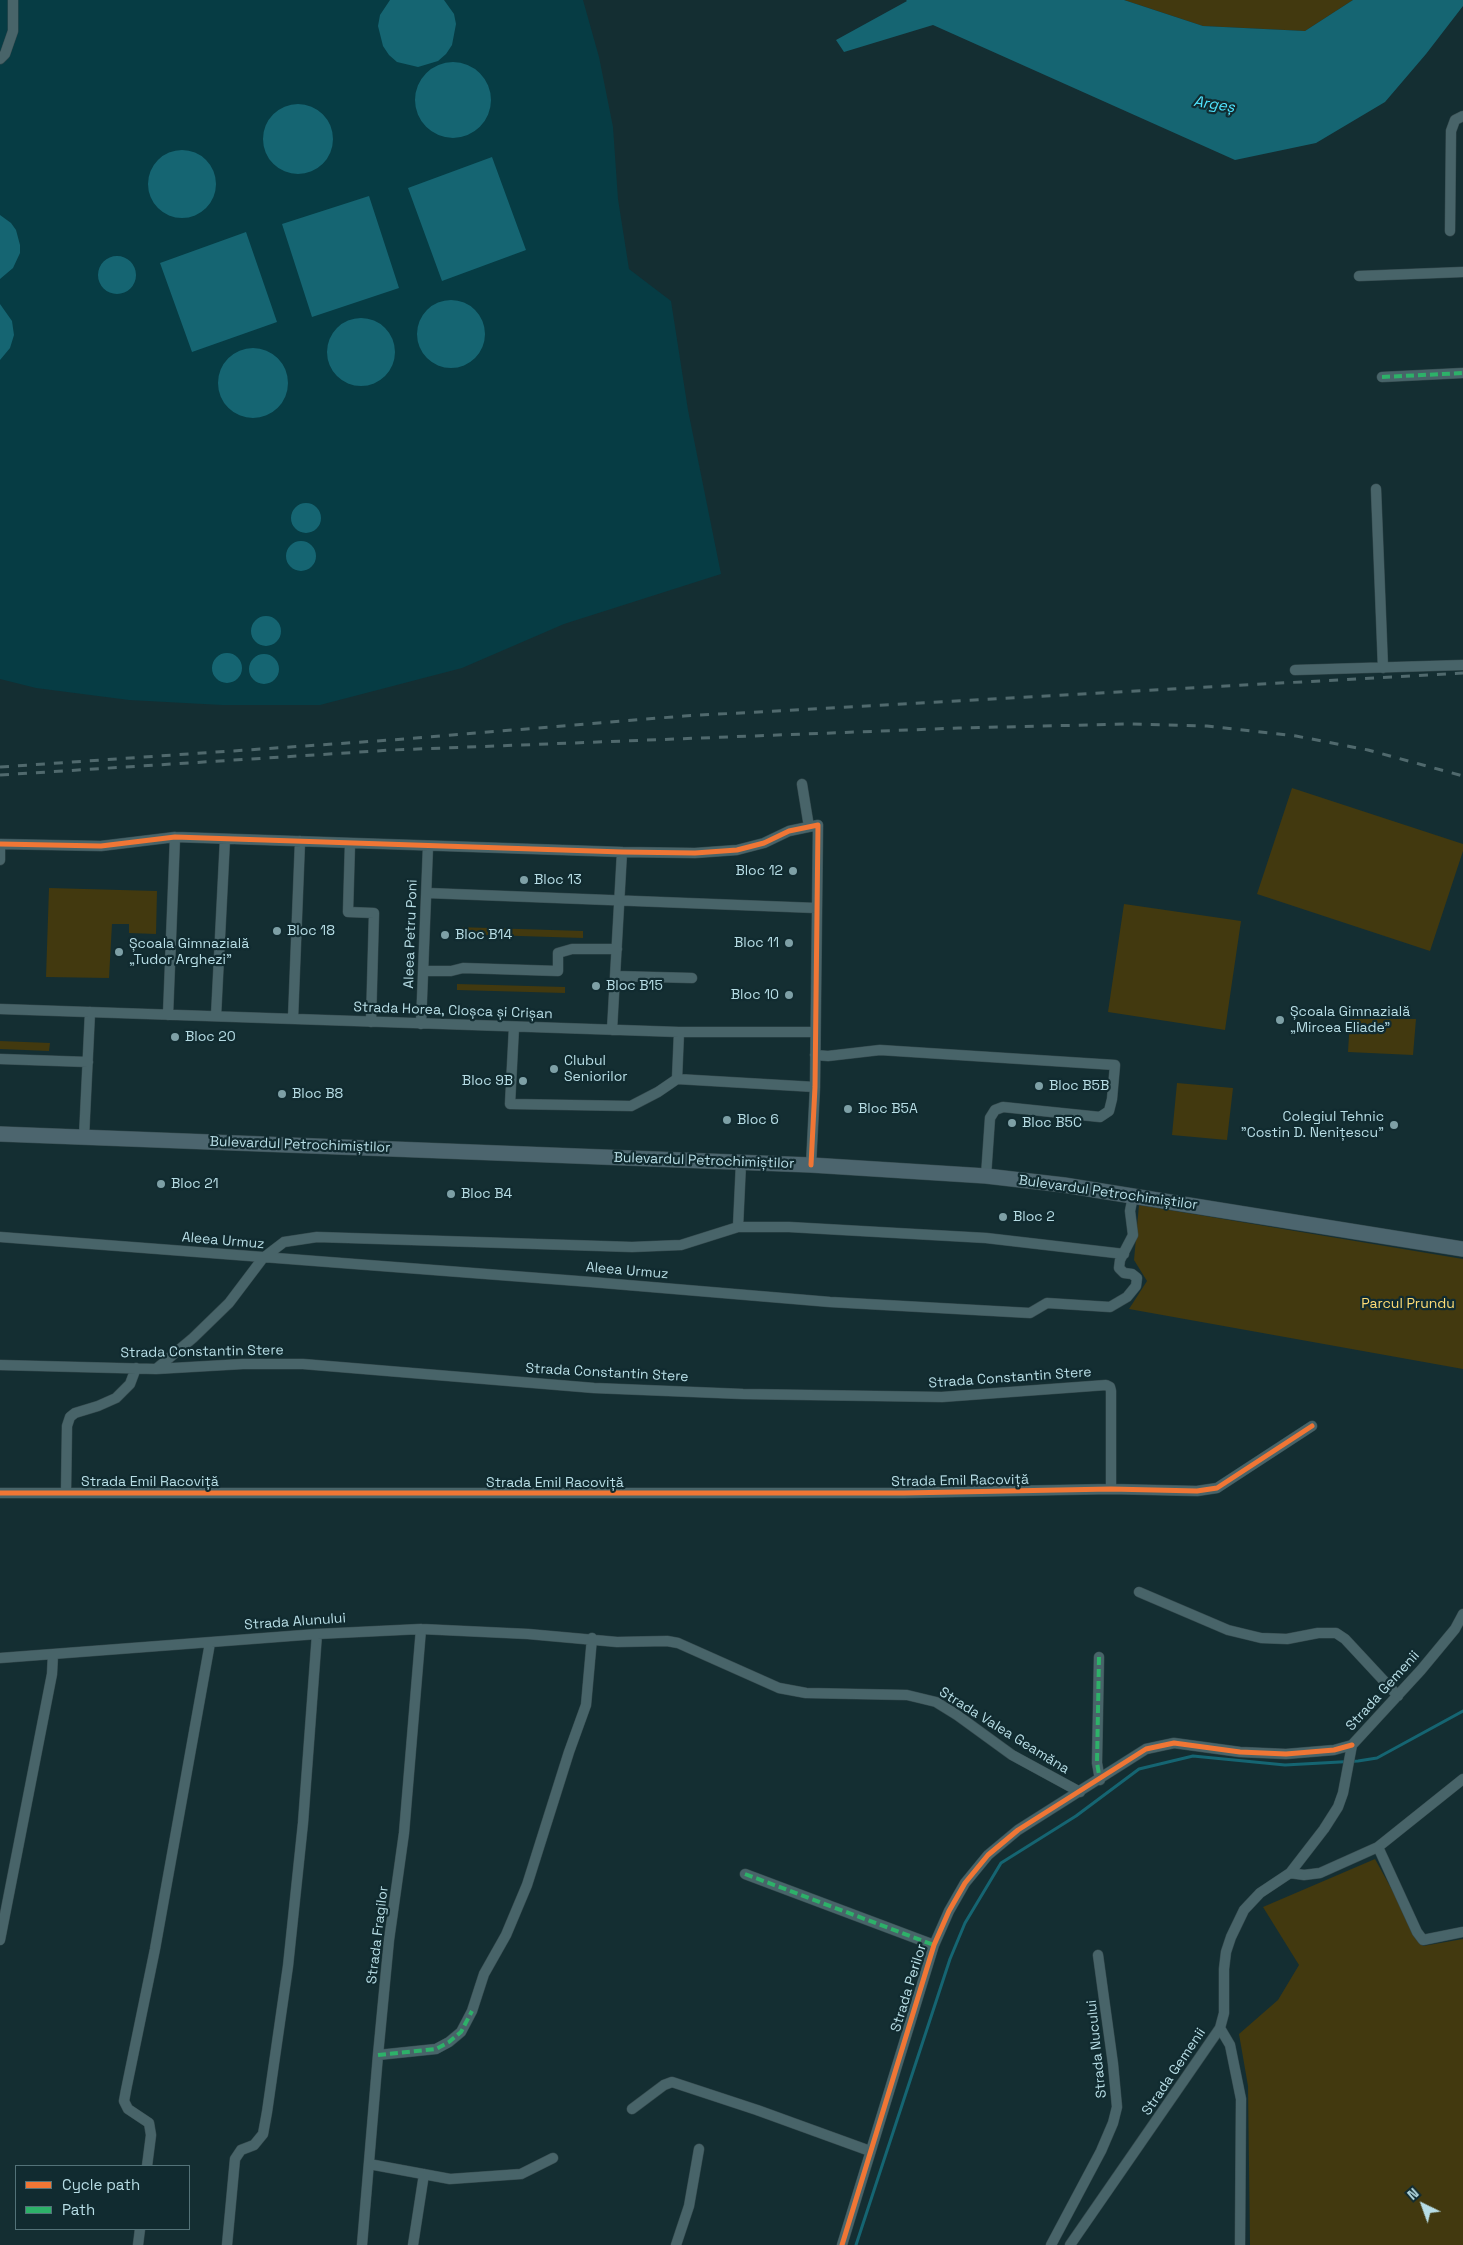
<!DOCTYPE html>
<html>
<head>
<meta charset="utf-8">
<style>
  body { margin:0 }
  #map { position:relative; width:1463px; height:2245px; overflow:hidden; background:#142e32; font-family:"Space Grotesk",sans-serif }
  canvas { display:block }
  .legend { position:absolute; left:15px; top:2165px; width:175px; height:65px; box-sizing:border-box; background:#112b30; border:1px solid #537278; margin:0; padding:6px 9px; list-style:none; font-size:15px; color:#b7dde5 }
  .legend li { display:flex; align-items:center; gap:10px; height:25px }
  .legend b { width:25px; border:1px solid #537278 }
  .north { position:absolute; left:1398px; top:2180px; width:50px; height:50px; -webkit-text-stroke:4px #112b30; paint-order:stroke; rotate:318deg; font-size:14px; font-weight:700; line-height:20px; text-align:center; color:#b7dde5 }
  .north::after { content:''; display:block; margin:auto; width:18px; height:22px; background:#b7dde5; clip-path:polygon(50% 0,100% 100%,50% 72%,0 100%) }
</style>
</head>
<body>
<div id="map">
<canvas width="1463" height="2245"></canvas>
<ul class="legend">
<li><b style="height:6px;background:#f07635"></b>Cycle path</li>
<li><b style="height:6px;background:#2db169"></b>Path</li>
</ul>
<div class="north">N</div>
</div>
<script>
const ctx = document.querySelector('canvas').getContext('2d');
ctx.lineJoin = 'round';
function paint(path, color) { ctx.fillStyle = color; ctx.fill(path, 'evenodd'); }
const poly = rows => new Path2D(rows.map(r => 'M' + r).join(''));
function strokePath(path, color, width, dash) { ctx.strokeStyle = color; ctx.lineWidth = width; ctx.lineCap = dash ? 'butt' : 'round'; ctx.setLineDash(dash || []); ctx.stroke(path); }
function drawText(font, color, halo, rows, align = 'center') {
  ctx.font = font + ' "Space Grotesk",sans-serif'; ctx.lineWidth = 4.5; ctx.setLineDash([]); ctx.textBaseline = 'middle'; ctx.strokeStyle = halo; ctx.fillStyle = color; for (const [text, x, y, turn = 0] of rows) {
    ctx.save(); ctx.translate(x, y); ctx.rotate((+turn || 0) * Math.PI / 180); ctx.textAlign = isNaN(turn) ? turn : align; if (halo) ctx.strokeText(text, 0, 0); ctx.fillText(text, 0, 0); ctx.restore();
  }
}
const built = poly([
  [0,0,583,0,599,57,613,127,618,199,629,269,671,301,688,410,721,574,564,624,462,668,320,705,222,705,129,700,36,688,0,679]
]);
const green = poly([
  [1124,0,1353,0,1305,31,1203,26],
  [1292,788,1463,844,1463,851,1430,951,1257,894],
  [49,888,157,891,156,934,129,933,129,924,112,924,109,978,46,977],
  [1124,904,1241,921,1225,1030,1108,1012],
  [457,927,583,931,583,938,457,934],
  [457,984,565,987,565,993,457,990],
  [1350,1019,1416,1019,1413,1055,1348,1052],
  [0,1041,50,1043,49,1051,0,1049],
  [1177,1083,1233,1088,1227,1140,1172,1135],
  [1139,1205,1463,1259,1463,1369,1129,1309,1147,1281,1134,1260],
  [1375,1859,1423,1946,1463,1939,1463,2245,1250,2245,1248,2086,1239,2034,1278,2000,1299,1965,1263,1907]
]);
const water = poly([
  [390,0,444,0,454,14,456,24,452,45,446,54,438,61,418,67,397,62,389,55,383,46,378,26,380,15],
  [906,0,1124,0,1203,26,1305,31,1353,0,1463,0,1463,6,1426,54,1385,102,1316,143,1235,160,933,25,844,52,836,40,907,1],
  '415 100a38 38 0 1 1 76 0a38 38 0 1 1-76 0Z',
  '263 139a35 35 0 1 1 70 0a35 35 0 1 1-70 0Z',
  '148 184a34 34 0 1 1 68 0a34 34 0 1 1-68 0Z',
  [492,157,526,250,442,281,408,188],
  [369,196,399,288,312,317,282,224],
  [0,215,11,223,16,230,20,245,20,253,13,268,0,279],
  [246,232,277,322,192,352,160,263],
  '98 275a19 19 0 1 1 38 0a19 19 0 1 1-38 0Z',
  '417 334a34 34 0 1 1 68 0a34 34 0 1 1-68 0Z',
  [0,304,12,321,14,335,10,348,0,360],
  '327 352a34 34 0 1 1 68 0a34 34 0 1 1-68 0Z',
  '218 383a35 35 0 1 1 70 0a35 35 0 1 1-70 0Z',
  '291 518a15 15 0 1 1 30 0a15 15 0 1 1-30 0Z',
  '286 556a15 15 0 1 1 30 0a15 15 0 1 1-30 0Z',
  '251 631a15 15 0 1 1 30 0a15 15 0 1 1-30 0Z',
  '212 668a15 15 0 1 1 30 0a15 15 0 1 1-30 0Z',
  '249 669a15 15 0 1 1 30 0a15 15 0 1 1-30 0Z'
]);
const stream = poly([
  [856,2245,950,1959,965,1923,1001,1863,1076,1816,1139,1769,1193,1756,1285,1765,1358,1761,1377,1758,1463,1711]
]);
const street = poly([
  [0,59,5,54,13,31,13,0],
  [1450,231,1451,131,1455,120,1463,116],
  [1359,276,1463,272],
  [1382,377,1463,373],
  [1376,489,1383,668],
  [1295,670,1463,665],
  [802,784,809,827],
  [350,843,348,912,374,913,371,1022],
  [0,844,101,846,175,837,622,852,695,853,737,850,764,843,789,831,818,825,815,1087,811,1165],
  [0,860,0,844],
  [427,893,816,908],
  [424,971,451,971,463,968,558,971,558,953,572,949,617,949],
  [615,976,692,978],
  [0,1009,679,1032,815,1032],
  [168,1015,175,837],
  [216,1016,225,839],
  [293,1019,300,841],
  [421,1024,428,846],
  [514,1027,510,1104,631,1106,658,1092,677,1079,815,1087],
  [612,1030,622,852],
  [815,1055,828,1056,880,1050,1115,1065,1112,1099,1109,1111,1100,1117,1003,1107,995,1110,990,1118,986,1176],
  [0,1059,88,1062],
  [677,1079,679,1032],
  [84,1137,90,1012],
  [738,1227,789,1227,986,1238,1124,1254],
  [0,1237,591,1282,830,1302,1030,1313,1047,1303,1110,1307,1127,1297,1136,1286,1137,1278,1132,1274,1124,1273,1119,1268,1120,1260,1133,1235,1130,1211,1133,1196],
  [0,1365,156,1369,243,1364,303,1364,594,1388,743,1394,942,1397,1106,1385,1110,1387,1111,1391,1111,1489],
  [156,1369,193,1338,229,1303,263,1258,284,1242,317,1237,632,1247,681,1245,738,1227,741,1163],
  [0,1493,904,1493,1111,1489,1197,1491,1217,1488,1312,1426],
  [66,1493,67,1426,70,1417,75,1413,98,1406,116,1398,130,1384,136,1368],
  [1139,1592,1228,1630,1261,1638,1287,1639,1318,1633,1336,1633,1345,1639,1398,1696],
  [1099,1657,1097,1763,1100,1780],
  [0,1658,317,1634,421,1629,528,1634,617,1642,667,1641,678,1643,779,1688,806,1693,907,1695,936,1702,957,1715,1012,1755,1080,1792],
  [1378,1847,1417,1932,1423,1940,1463,1932],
  [1290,1873,1304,1875,1320,1873,1378,1847,1463,1779],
  [745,1874,934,1945],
  [0,1940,52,1674,53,1654],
  [1220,2028,1230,2045,1241,2099,1240,2245],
  [378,2055,436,2049,449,2042,461,2032,472,2011,484,1974,506,1935,527,1885,569,1752,586,1705,592,1638],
  [632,2109,664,2085,672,2082,757,2110,870,2151],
  [369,2164,450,2179,521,2174,553,2158],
  [147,2166,151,2135,149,2123,128,2109,124,2101,126,2090,155,1949,210,1643],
  [138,2245,140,2229],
  [227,2245,235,2159,241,2150,254,2145,263,2134,267,2112,288,1966,303,1823,317,1634],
  [362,2245,378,2055,389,1940,404,1833,421,1629],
  [413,2245,424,2174],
  [676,2245,689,2206,699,2149],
  [842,2245,934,1945,949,1911,965,1883,988,1855,1018,1830,1146,1749,1174,1743,1240,1752,1286,1754,1334,1750,1352,1745],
  [1051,2245,1101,2151,1113,2123,1117,2107,1113,2064,1098,1955],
  [1070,2245,1220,2028,1224,2013,1224,1969,1226,1952,1231,1937,1244,1910,1260,1893,1290,1873,1324,1829,1338,1807,1343,1793,1352,1745,1421,1670,1455,1629,1463,1614]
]);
const primary = poly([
  [0,1134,811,1165,986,1176,1064,1185,1463,1249]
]);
const rail = poly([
  [0,767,391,740,684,716,1463,673],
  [0,775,392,750,959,728,1129,724,1207,726,1296,736,1368,750,1463,776]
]);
const quiet = poly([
  [1382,377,1463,373],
  [1099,1657,1097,1763,1100,1780],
  [745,1874,934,1945],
  [378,2055,436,2049,449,2042,461,2032,472,2011]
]);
const cycleway = poly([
  [0,844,101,846,175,837,622,852,695,853,737,850,764,843,789,831,818,825,815,1087,811,1165],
  [0,1493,904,1493,1111,1489,1197,1491,1217,1488,1312,1426],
  [842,2245,934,1945,949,1911,965,1883,988,1855,1018,1830,1146,1749,1174,1743,1240,1752,1286,1754,1334,1750,1352,1745]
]);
const markers = [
  [793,871,5,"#7ea0a6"],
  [524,880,5,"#7ea0a6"],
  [277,931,5,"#7ea0a6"],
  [445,935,5,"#7ea0a6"],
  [789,943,5,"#7ea0a6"],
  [119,952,5,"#7ea0a6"],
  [596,986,5,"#7ea0a6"],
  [789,995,5,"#7ea0a6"],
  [1280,1020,5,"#7ea0a6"],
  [175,1037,5,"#7ea0a6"],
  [554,1069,5,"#7ea0a6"],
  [523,1081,5,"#7ea0a6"],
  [1039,1086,5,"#7ea0a6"],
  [282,1094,5,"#7ea0a6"],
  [848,1109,5,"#7ea0a6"],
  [727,1120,5,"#7ea0a6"],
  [1012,1123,5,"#7ea0a6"],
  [1394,1125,5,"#7ea0a6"],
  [161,1184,5,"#7ea0a6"],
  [451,1194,5,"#7ea0a6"],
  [1003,1217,5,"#7ea0a6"]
];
const poiNames = [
  ["Bloc 12",783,871,"right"],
  ["Bloc 13",534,880],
  ["Bloc 18",287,931],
  ["Bloc B14",455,935],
  ["Bloc 11",779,943,"right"],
  ["Școala Gimnazială",129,944],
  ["„Tudor Arghezi”",129,960],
  ["Bloc B15",606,986],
  ["Bloc 10",779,995,"right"],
  ["Școala Gimnazială",1290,1012],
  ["„Mircea Eliade”",1290,1028],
  ["Bloc 20",185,1037],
  ["Clubul",564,1061],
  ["Seniorilor",564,1077],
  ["Bloc 9B",513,1081,"right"],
  ["Bloc B5B",1049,1086],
  ["Bloc B8",292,1094],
  ["Bloc B5A",858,1109],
  ["Colegiul Tehnic",1384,1117,"right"],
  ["\"Costin D. Nenițescu\"",1384,1133,"right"],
  ["Bloc 6",737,1120],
  ["Bloc B5C",1022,1123],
  ["Bloc 21",171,1184],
  ["Bloc B4",461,1194],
  ["Bloc 2",1013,1217]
];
const streetNames = [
  ["Aleea Petru Poni",411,934,-88],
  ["Strada Horea, Cloșca și Crișan",453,1011,2],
  ["Bulevardul Petrochimiștilor",300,1145,2],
  ["Bulevardul Petrochimiștilor",704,1161,2],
  ["Bulevardul Petrochimiștilor",1108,1193,8],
  ["Aleea Urmuz",223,1241,5],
  ["Aleea Urmuz",627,1271,5],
  ["Strada Constantin Stere",202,1352,-1],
  ["Strada Constantin Stere",607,1373,3],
  ["Strada Constantin Stere",1010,1378,-4],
  ["Strada Emil Racoviță",960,1481,-1],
  ["Strada Emil Racoviță",150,1482],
  ["Strada Emil Racoviță",555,1483],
  ["Strada Alunului",295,1622,-4],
  ["Strada Gemenii",1383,1691,-48],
  ["Strada Valea Geamăna",1004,1731,32],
  ["Strada Fragilor",378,1935,-83],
  ["Strada Perilor",909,1988,-73],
  ["Strada Nucului",1097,2049,-96],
  ["Strada Gemenii",1174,2072,-56]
];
const parkNames = [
  ["Parcul Prundu",1408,1304]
];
const waterNames = [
  ["Argeș",1214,105,9]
];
paint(built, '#063c44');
paint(green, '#42390f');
paint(water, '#156572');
strokePath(stream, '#156572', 3);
strokePath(street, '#354a4e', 11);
strokePath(primary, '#354a4e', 16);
strokePath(street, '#486469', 10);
strokePath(primary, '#4c656e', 15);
strokePath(rail, '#50696d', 3, [9, 9]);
strokePath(quiet, '#2db169', 4, [8, 4]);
strokePath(cycleway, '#f07635', 5);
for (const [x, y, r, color] of markers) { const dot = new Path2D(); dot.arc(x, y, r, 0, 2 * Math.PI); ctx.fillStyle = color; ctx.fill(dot); strokePath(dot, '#112b30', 2); }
drawText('14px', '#b7dde5', '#112b30', poiNames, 'left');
drawText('14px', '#b7dde5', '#112b30', streetNames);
drawText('14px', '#fedc75', '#112b30', parkNames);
drawText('italic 15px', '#50e5ff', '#112b30', waterNames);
</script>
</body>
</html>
